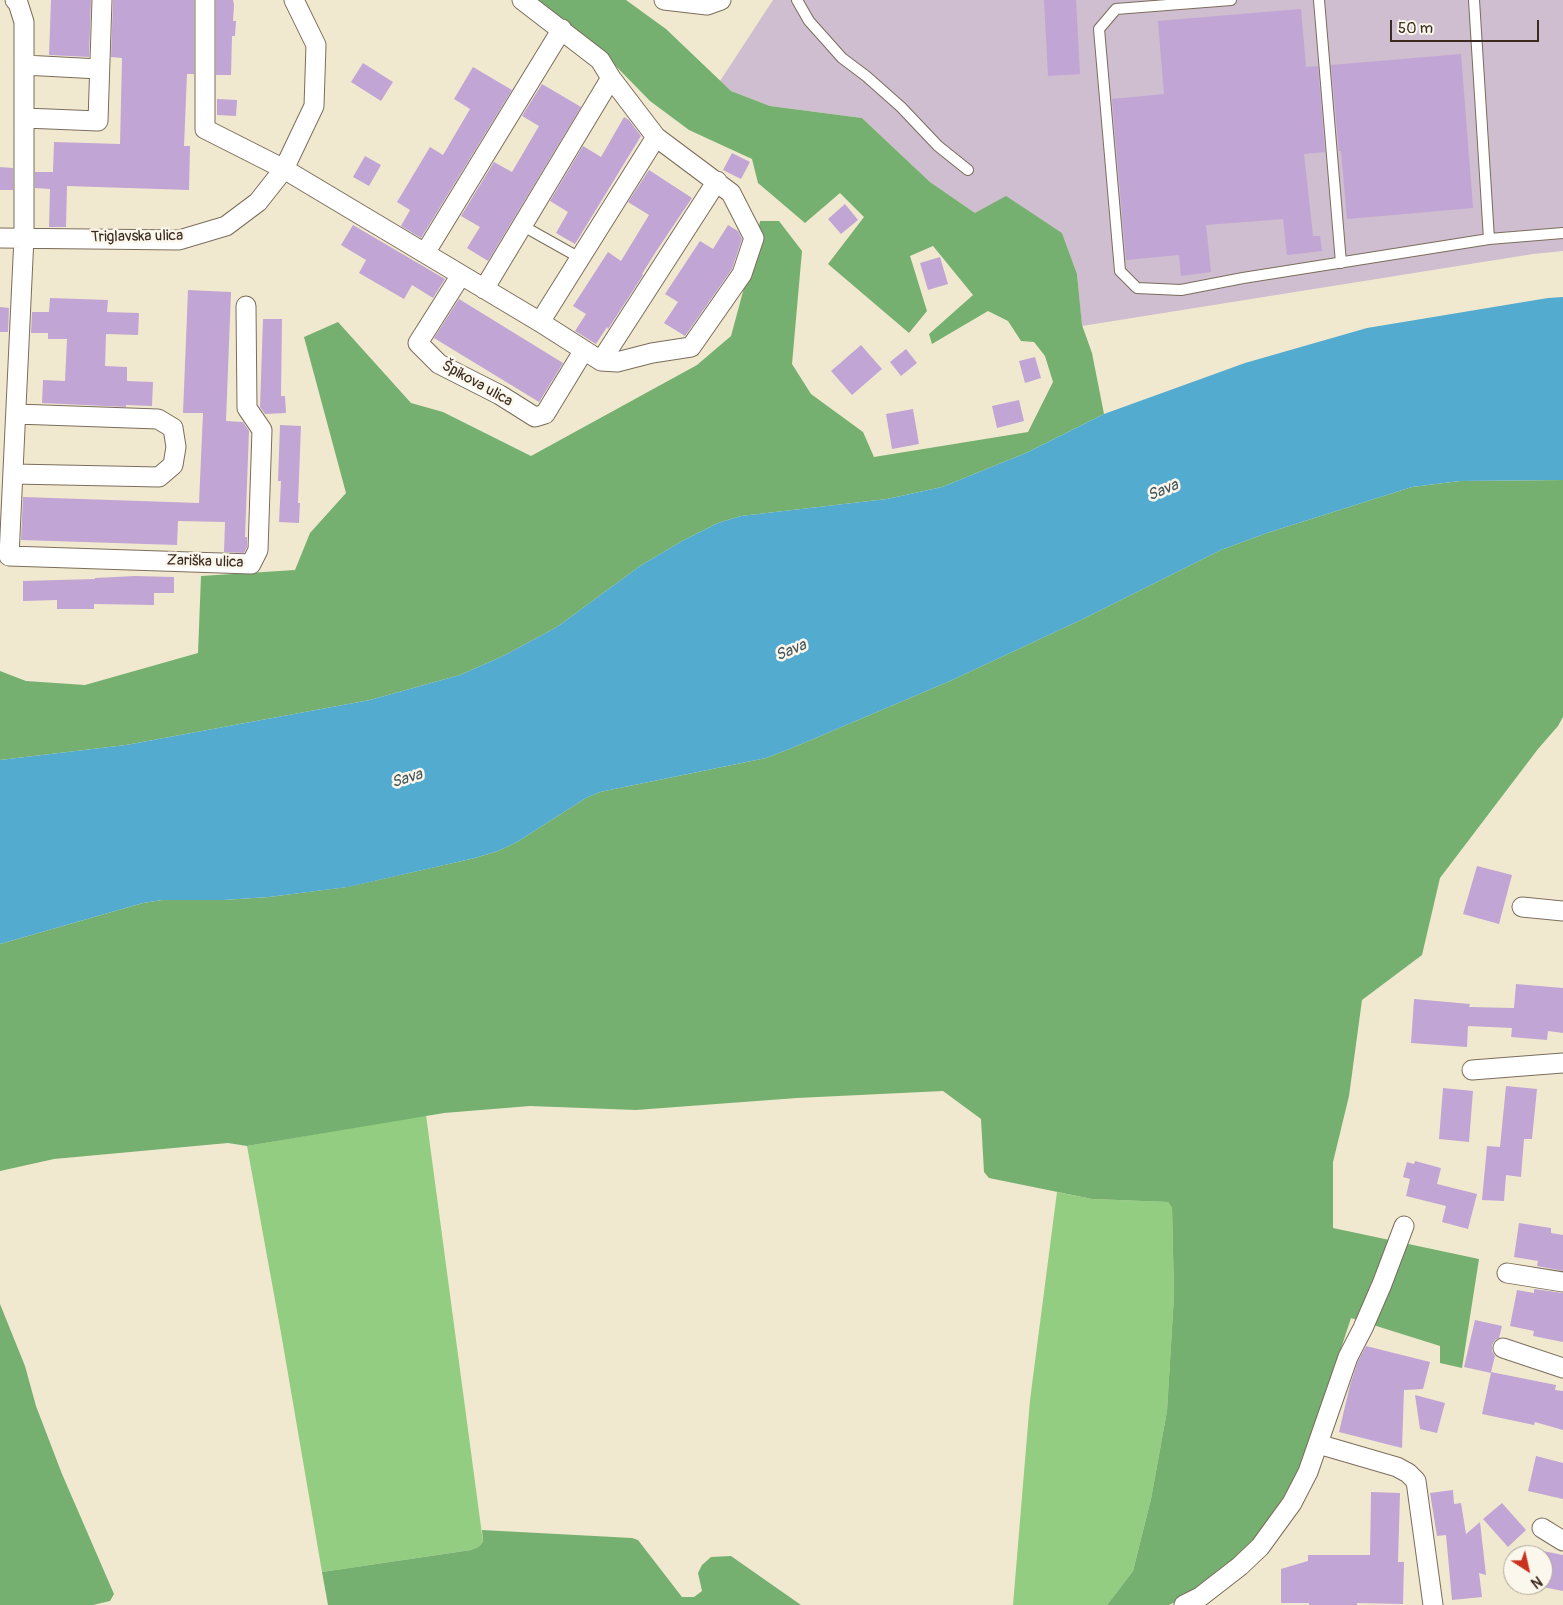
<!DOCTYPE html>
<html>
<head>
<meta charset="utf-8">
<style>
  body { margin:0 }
  #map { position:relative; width:1563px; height:1605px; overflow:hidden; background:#f1e9cf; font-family:Pangolin,sans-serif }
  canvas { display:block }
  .north { position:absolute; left:1503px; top:1545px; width:50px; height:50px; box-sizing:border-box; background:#fbf7ec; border:1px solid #aea59a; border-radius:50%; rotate:145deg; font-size:14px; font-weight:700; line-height:20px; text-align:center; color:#3b2a1e }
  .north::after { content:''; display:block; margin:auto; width:18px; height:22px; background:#c8321e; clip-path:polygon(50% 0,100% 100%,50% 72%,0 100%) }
  .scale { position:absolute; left:1390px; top:20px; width:149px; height:22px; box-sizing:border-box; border:2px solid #3b2a1e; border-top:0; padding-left:6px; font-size:15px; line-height:18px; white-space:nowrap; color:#3b2a1e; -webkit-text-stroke:4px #fbf7ec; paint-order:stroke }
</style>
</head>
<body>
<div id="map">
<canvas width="1563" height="1605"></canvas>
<div class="north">N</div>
<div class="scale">50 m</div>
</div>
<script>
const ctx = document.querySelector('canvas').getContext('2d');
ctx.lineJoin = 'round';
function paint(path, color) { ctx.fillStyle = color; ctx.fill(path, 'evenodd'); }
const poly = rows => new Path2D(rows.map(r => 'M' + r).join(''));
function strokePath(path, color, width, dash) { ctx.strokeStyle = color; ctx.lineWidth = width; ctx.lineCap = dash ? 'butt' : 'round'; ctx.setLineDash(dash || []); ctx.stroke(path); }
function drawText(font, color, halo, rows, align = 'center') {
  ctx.font = font + ' Pangolin,sans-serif'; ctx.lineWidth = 5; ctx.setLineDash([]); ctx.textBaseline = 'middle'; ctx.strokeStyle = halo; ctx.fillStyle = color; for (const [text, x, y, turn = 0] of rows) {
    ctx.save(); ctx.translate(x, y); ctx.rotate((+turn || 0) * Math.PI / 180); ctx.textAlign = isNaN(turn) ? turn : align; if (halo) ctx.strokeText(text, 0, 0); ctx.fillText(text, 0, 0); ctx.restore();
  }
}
const industrial = poly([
  [773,0,1563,0,1563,251,1533,254,1082,326,1077,274,1062,233,1037,217,975,213,930,182,862,118,770,106,731,91,720,81]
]);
const green = poly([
  [426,1115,483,1542,478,1547,471,1550,322,1572,281,1333,247,1146],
  [1057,1192,1092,1199,1168,1202,1172,1208,1174,1295,1167,1411,1151,1499,1133,1571,1107,1605,1013,1605,1030,1400]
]);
const forest = poly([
  [536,0,626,0,666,29,731,91,770,106,862,118,930,182,975,213,1006,196,1062,233,1077,274,1082,325,1092,353,1104,414,1026,453,942,487,887,499,741,516,718,523,682,541,640,566,557,627,503,656,460,675,370,700,126,745,0,760,0,671,26,681,85,685,198,653,201,576,295,570,310,533,346,493,304,337,338,322,411,403,443,412,531,456,697,365,731,336,755,247,760,221,779,221,802,251,792,364,811,394,863,432,874,457,1028,432,1053,382,1045,356,1034,342,1021,341,1008,321,988,311,932,344,929,334,973,295,933,246,910,256,927,311,909,333,828,264,864,217,840,193,805,223,758,183,752,159,689,130,650,101,605,55],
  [1563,480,1563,717,1558,726,1538,749,1440,878,1422,955,1362,1000,1349,1096,1333,1162,1333,1228,1479,1259,1462,1368,1440,1363,1440,1346,1351,1318,1300,1473,1264,1534,1211,1585,1169,1605,1107,1605,1133,1571,1151,1499,1167,1411,1174,1295,1172,1208,1168,1202,1092,1199,989,1178,984,1172,981,1119,943,1091,797,1098,636,1110,530,1106,444,1113,247,1146,228,1143,54,1159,0,1171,0,944,143,903,162,900,223,900,269,897,347,887,475,858,498,851,517,842,586,798,600,792,766,758,792,748,950,681,1083,619,1221,550,1267,533,1412,487,1460,481],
  [0,1304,25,1366,36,1406,62,1474,114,1594,110,1601,93,1605,0,1605],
  [482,1530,632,1538,638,1540,682,1597,694,1597,702,1591,698,1573,702,1565,711,1557,731,1556,801,1605,328,1605,322,1572,471,1550,478,1547,483,1542]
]);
const water = poly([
  [1563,297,1563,480,1460,481,1412,487,1267,533,1221,550,1083,619,950,681,792,748,766,758,600,792,586,798,517,842,498,851,475,858,348,887,269,897,223,900,162,900,143,903,0,944,0,760,126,745,370,700,460,675,503,656,557,627,640,566,682,541,718,523,741,516,887,499,942,487,1026,453,1104,414,1245,363,1367,328,1548,298]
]);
const building = poly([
  [51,0,91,0,89,57,49,55],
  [113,0,194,0,194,74,187,74,184,146,190,146,189,190,67,186,66,227,49,227,50,189,35,188,35,172,53,172,54,142,120,144,122,58,111,57],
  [216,0,233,0,234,5,233,21,236,21,235,36,232,36,231,75,216,75],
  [1044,0,1076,0,1080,74,1048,76],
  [1301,9,1306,67,1318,66,1325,152,1304,154,1313,236,1320,236,1322,251,1287,255,1283,219,1206,225,1211,272,1181,276,1179,255,1126,260,1112,99,1164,94,1158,21],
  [1461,54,1473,208,1347,219,1341,151,1339,151,1331,65],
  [363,63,393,82,381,101,351,82],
  [473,67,512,90,421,238,401,226,410,210,397,202,430,147,443,155,470,109,454,99],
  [542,84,581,107,488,261,467,248,480,227,461,216,494,162,512,172,539,126,522,116],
  [217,99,237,100,236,116,217,115],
  [624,117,629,120,641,136,575,244,556,233,568,212,550,201,583,146,601,157],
  [732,153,750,162,741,179,723,170],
  [365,156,381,165,369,186,353,177],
  [0,167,13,168,13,190,0,190],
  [649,170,692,198,657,250,642,274,643,275,608,329,607,327,596,344,575,331,586,314,573,306,608,252,621,261,649,215,628,202],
  [845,204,858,220,841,234,828,219],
  [353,225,445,279,433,298,412,285,404,299,359,273,366,260,341,245],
  [728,225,738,231,742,239,732,269,685,336,664,323,678,302,665,294,700,241,713,249],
  [940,257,948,284,928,290,920,263],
  [188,290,231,292,226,421,243,422,249,431,245,537,247,537,247,547,244,553,224,552,225,522,178,521,177,545,21,540,23,497,199,503,203,413,183,413],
  [50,298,108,300,107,312,139,313,138,335,106,334,105,366,127,367,127,381,153,382,152,406,126,405,126,407,42,403,43,380,65,381,67,339,48,339,48,333,31,333,32,312,49,312],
  [459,299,563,363,539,402,434,338],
  [0,307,9,308,8,332,0,332],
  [263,319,282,319,281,396,285,396,286,413,265,414,260,407],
  [861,345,882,369,852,395,831,371],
  [906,349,917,363,901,376,890,362],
  [1035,357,1041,378,1025,383,1019,361],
  [1019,400,1024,421,997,428,992,406],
  [913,409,919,444,892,449,886,414],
  [280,425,301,426,298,503,300,503,299,523,279,522,281,481,278,481],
  [135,576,174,577,174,593,154,593,154,605,94,604,94,609,57,609,57,600,23,601,23,581,95,579,95,578],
  [1477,866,1512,875,1499,924,1463,914],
  [1516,984,1563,988,1563,1033,1548,1031,1547,1040,1511,1037,1512,1028,1468,1026,1467,1047,1411,1043,1414,999,1470,1004,1469,1007,1514,1008],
  [1506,1086,1537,1089,1532,1139,1524,1139,1521,1177,1506,1175,1504,1201,1482,1200,1487,1146,1500,1147],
  [1443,1088,1473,1091,1469,1142,1439,1139],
  [1415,1161,1441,1168,1437,1184,1477,1194,1468,1229,1442,1222,1446,1206,1406,1196,1410,1179,1403,1177,1407,1162,1414,1164],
  [1519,1223,1551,1228,1551,1233,1563,1235,1563,1271,1537,1266,1538,1261,1514,1257],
  [1534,1289,1563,1293,1563,1342,1533,1336,1534,1331,1510,1326,1517,1290,1534,1293],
  [1475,1320,1502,1326,1499,1338,1495,1340,1492,1345,1492,1351,1495,1356,1491,1372,1556,1385,1555,1390,1563,1391,1563,1430,1535,1422,1534,1425,1482,1414,1491,1373,1464,1367],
  [1366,1346,1430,1362,1423,1389,1404,1390,1402,1448,1339,1432,1350,1385,1358,1361],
  [1415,1395,1445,1403,1437,1433,1420,1429],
  [1536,1456,1563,1463,1563,1499,1528,1491],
  [1453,1490,1454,1504,1461,1503,1466,1534,1480,1522,1486,1575,1479,1573,1482,1597,1452,1600,1446,1535,1437,1536,1430,1493],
  [1371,1492,1400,1493,1398,1562,1404,1562,1403,1604,1357,1603,1357,1605,1309,1605,1309,1603,1281,1603,1281,1569,1308,1561,1308,1555,1370,1555],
  [1502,1503,1526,1530,1508,1547,1483,1519],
  [1543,1551,1563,1555,1563,1591,1543,1587]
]);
const lane = poly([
  [797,0,809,21,842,58,866,76,901,107,938,146,968,170],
  [1231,0,1116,9,1099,29,1120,271,1137,288,1181,290,1243,278,1489,239,1563,233],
  [1319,0,1341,263],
  [1474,0,1489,239],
  [523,226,580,258]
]);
const street = poly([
  [15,0,18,3,24,22,24,237,9,556,251,564,258,550,262,430,247,408,246,306],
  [205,0,205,129,284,169,540,322,601,361,617,362,652,353,691,347,742,274,754,238,731,193,656,137,611,78,600,60,522,0],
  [664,0,707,5,721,0],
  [24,65,99,69],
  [25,118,98,121,102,0],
  [0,238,179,240,226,226,258,202,284,169,314,106,316,45,294,0],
  [425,253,562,29],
  [461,275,418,343,439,364,500,395,535,417,545,414,584,350],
  [484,289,611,78],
  [540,322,656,137],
  [601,361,717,181],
  [14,474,159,477,173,465,176,447,173,428,158,419,16,414],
  [1522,907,1563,911],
  [1472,1070,1563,1063],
  [1507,1273,1563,1282],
  [1503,1348,1563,1368],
  [1318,1444,1397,1467,1408,1473,1416,1481,1433,1605],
  [1542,1528,1563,1541],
  [1184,1605,1200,1597,1240,1566,1260,1547,1292,1503,1308,1472,1348,1357,1363,1328,1382,1284,1404,1226]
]);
const streetNames = [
  ["Triglavska ulica",137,237,-1],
  ["Špikova ulica",477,384,29],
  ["Zariška ulica",205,562,2]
];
const waterNames = [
  ["Sava",1163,491,-23],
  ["Sava",791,651,-23],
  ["Sava",407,779,-17]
];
paint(industrial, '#cfbdd0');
paint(green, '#92cd82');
paint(forest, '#75b070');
paint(water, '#53abd0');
paint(building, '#c1a5d4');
strokePath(lane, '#7b6d5c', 12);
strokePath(street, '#7b6d5c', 21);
strokePath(lane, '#fff', 10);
strokePath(street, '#fff', 19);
drawText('15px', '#3b2a1e', '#fbf7ec', streetNames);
drawText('italic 16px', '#43575c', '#fbf7ec', waterNames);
</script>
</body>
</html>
